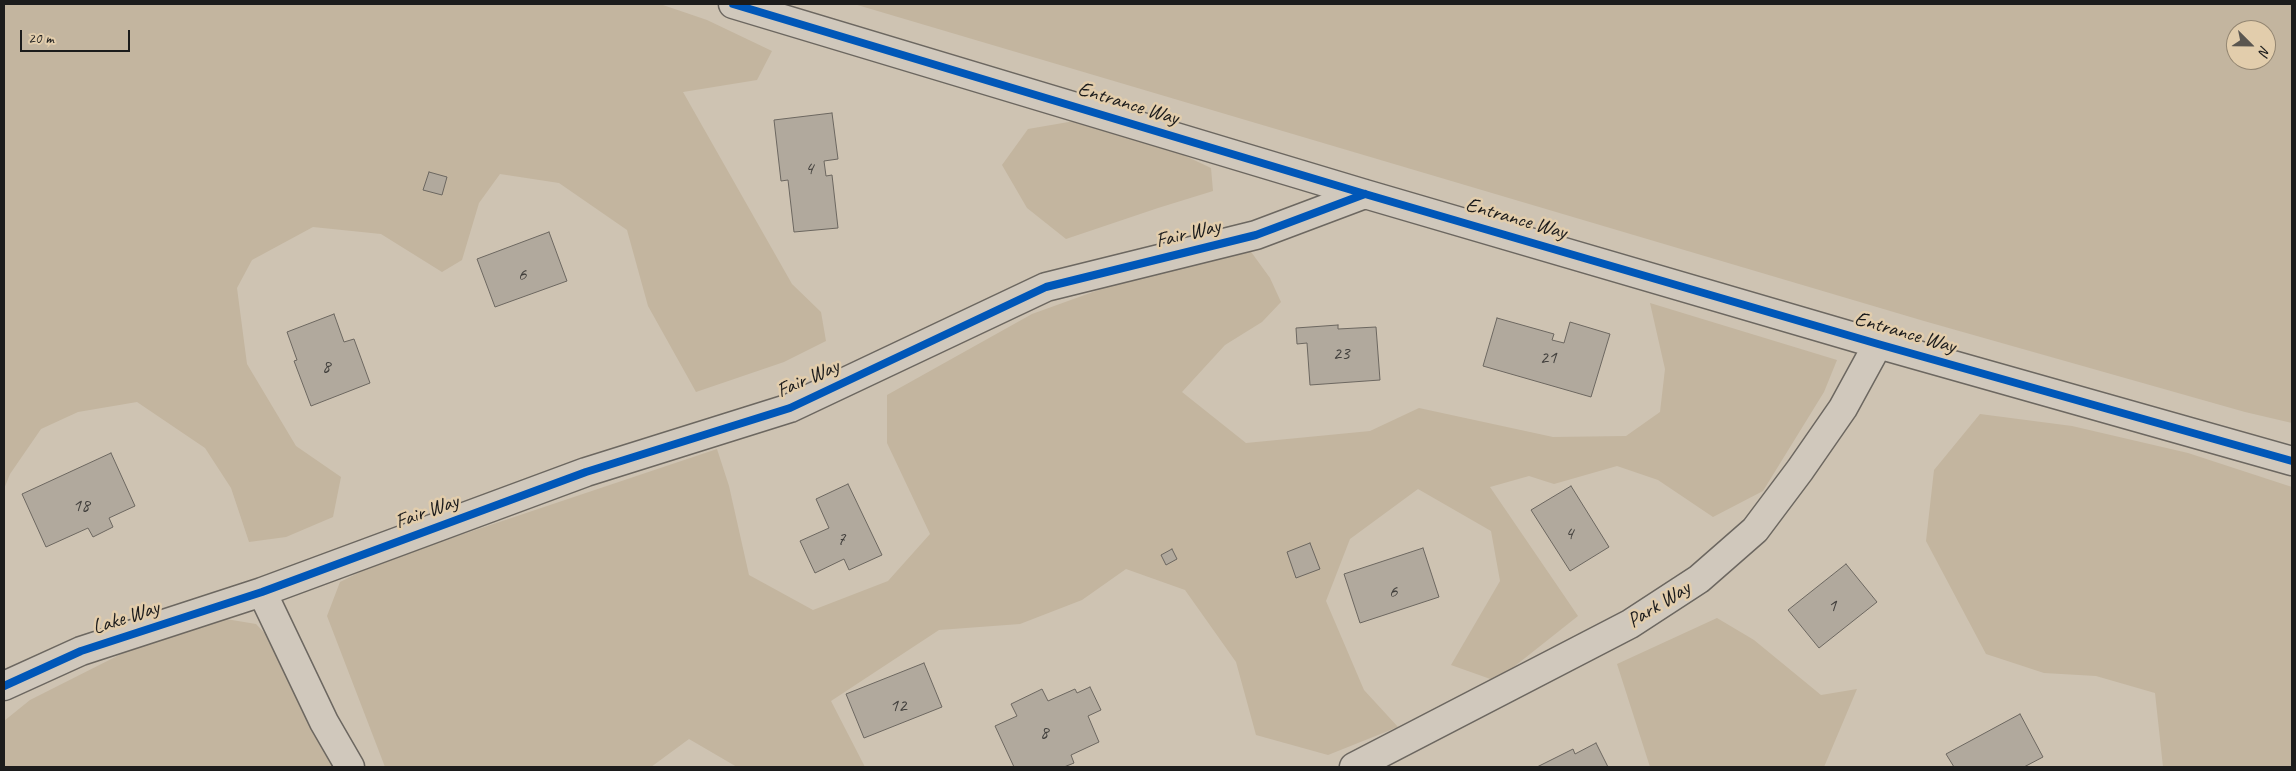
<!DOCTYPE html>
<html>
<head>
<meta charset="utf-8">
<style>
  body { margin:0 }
  #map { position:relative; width:2296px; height:771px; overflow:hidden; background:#cec3b2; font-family:Caveat,sans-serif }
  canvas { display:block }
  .frame { position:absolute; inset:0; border:5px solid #1c1c1c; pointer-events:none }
  .north { position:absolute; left:2226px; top:20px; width:50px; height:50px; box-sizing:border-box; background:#e2cdac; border:1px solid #938672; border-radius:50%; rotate:113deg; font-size:14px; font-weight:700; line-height:20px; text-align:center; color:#1c1c1c }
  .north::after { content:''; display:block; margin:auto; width:18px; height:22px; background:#5a5650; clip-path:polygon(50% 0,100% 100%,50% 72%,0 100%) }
  .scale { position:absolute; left:20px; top:30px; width:110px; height:22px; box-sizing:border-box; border:2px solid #1c1c1c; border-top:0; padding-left:6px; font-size:15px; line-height:18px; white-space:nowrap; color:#1c1c1c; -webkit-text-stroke:4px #e2cdac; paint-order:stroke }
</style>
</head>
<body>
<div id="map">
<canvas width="2296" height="771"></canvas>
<div class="frame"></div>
<div class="north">N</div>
<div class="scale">20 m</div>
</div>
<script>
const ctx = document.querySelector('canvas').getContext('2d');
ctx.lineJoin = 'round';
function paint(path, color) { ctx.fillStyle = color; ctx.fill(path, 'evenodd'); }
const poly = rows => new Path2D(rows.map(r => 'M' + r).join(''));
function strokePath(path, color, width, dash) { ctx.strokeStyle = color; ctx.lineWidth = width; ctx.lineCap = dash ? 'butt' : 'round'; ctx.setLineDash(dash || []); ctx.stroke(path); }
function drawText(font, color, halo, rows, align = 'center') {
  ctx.font = font + ' Caveat,sans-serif'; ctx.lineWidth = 5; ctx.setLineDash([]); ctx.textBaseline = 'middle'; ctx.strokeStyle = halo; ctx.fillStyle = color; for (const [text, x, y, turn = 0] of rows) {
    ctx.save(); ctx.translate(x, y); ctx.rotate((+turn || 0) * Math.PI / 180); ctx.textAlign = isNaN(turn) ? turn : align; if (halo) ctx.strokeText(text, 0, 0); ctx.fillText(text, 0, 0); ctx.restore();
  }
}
const green = poly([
  [4,4,660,4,707,20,772,51,757,80,683,92,792,284,821,312,826,341,784,362,696,392,648,306,627,230,559,183,500,174,479,203,462,260,442,272,381,234,313,227,252,260,237,288,247,364,296,446,341,477,333,517,286,537,249,542,231,488,205,448,137,402,78,412,41,429,10,474,4,489],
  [854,4,2292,4,2292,423,2245,412,1924,321],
  [2236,30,2266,30,2266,60,2236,60],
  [1086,119,1158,143,1211,168,1213,191,1158,208,1066,239,1027,208,1002,165,1028,129],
  [1249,249,1270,278,1281,302,1262,322,1225,345,1182,392,1246,443,1370,431,1419,408,1553,437,1626,436,1660,412,1665,369,1650,303,1837,360,1824,392,1763,491,1713,517,1658,480,1617,466,1554,484,1529,476,1490,487,1578,616,1496,681,1451,665,1500,581,1491,531,1418,489,1350,539,1326,601,1364,690,1398,727,1328,755,1256,735,1236,662,1185,590,1126,569,1082,600,1020,624,939,630,831,701,865,767,737,767,689,739,651,767,385,767,327,616,340,582,380,562,717,449,729,486,749,575,813,610,888,581,930,534,887,443,887,395,1032,314,1115,284],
  [1980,414,2072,426,2188,453,2292,487,2292,767,2163,767,2155,693,2096,676,2044,673,1986,654,1926,541,1934,470],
  [220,618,256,624,275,644,340,767,4,767,4,721,30,700,137,646],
  [1717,618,1754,640,1821,695,1857,689,1824,767,1650,767,1617,664]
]);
const building = poly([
  [832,113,838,159,824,161,826,176,832,175,838,228,794,232,788,180,781,181,774,120,832,113],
  [429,172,447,177,442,195,423,190,429,172],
  [549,232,567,281,495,307,477,259,549,232],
  [334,314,344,342,354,339,370,383,311,406,294,361,297,360,287,332,334,314],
  [1497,318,1554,334,1552,340,1564,343,1570,322,1610,334,1591,397,1483,366,1497,318],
  [1338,325,1338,329,1376,327,1380,380,1310,385,1307,343,1297,344,1296,328,1338,325],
  [111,453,135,506,109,518,113,527,93,537,88,528,46,547,22,494,111,453],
  [848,484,882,555,849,570,844,559,815,573,800,541,829,528,816,499,848,484],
  [1571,486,1609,547,1570,571,1531,510,1571,486],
  [1310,543,1320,569,1296,578,1287,552,1310,543],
  [1423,548,1439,597,1360,623,1344,574,1423,548],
  [1172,549,1177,559,1166,565,1161,555,1172,549],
  [1846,564,1877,602,1819,648,1788,610,1846,564],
  [924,663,942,707,864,738,846,694,924,663],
  [1090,687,1101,710,1088,716,1099,742,1071,755,1074,763,1064,767,1014,767,995,726,1017,716,1011,704,1042,689,1048,701,1075,689,1077,693,1090,687],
  [2020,714,2043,757,2024,767,1954,767,1946,754,2020,714],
  [1596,743,1608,767,1537,767,1573,749,1575,754,1596,743]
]);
const minor = poly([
  [733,4,1365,194,1878,344,2292,461],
  [262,592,324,722,350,767],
  [4,686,81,651,262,592,586,472,790,408,1046,287,1256,235,1365,194],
  [1354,767,1630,624,1699,579,1755,530,1800,470,1843,408,1878,344]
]);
const cycleway = poly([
  [733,4,1365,194,1878,344,2292,461],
  [4,686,81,651,262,592,586,472,790,408,1046,287,1256,235,1365,194]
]);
const numberNames = [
  ["4",809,169],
  ["6",522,275],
  ["23",1341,354],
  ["21",1548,358],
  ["8",326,367],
  ["18",81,506],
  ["4",1569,534],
  ["7",841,540],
  ["6",1393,592],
  ["1",1832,606],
  ["12",898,706],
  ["8",1044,733]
];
const streetNames = [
  ["Entrance Way",1128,104,17],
  ["Entrance Way",1516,219,16],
  ["Fair Way",1188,234,-14],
  ["Entrance Way",1905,333,16],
  ["Fair Way",808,379,-24],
  ["Fair Way",427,512,-20],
  ["Park Way",1659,605,-32],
  ["Lake Way",126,618,-18]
];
paint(green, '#c3b59f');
paint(building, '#b1a99d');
strokePath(building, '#6c6760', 1);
strokePath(minor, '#6c6760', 31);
strokePath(minor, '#d0c8bc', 28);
strokePath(cycleway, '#0057b8', 8);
drawText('19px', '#413f3c', null, numberNames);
drawText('21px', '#1c1c1c', '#e2cdac', streetNames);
</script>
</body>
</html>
